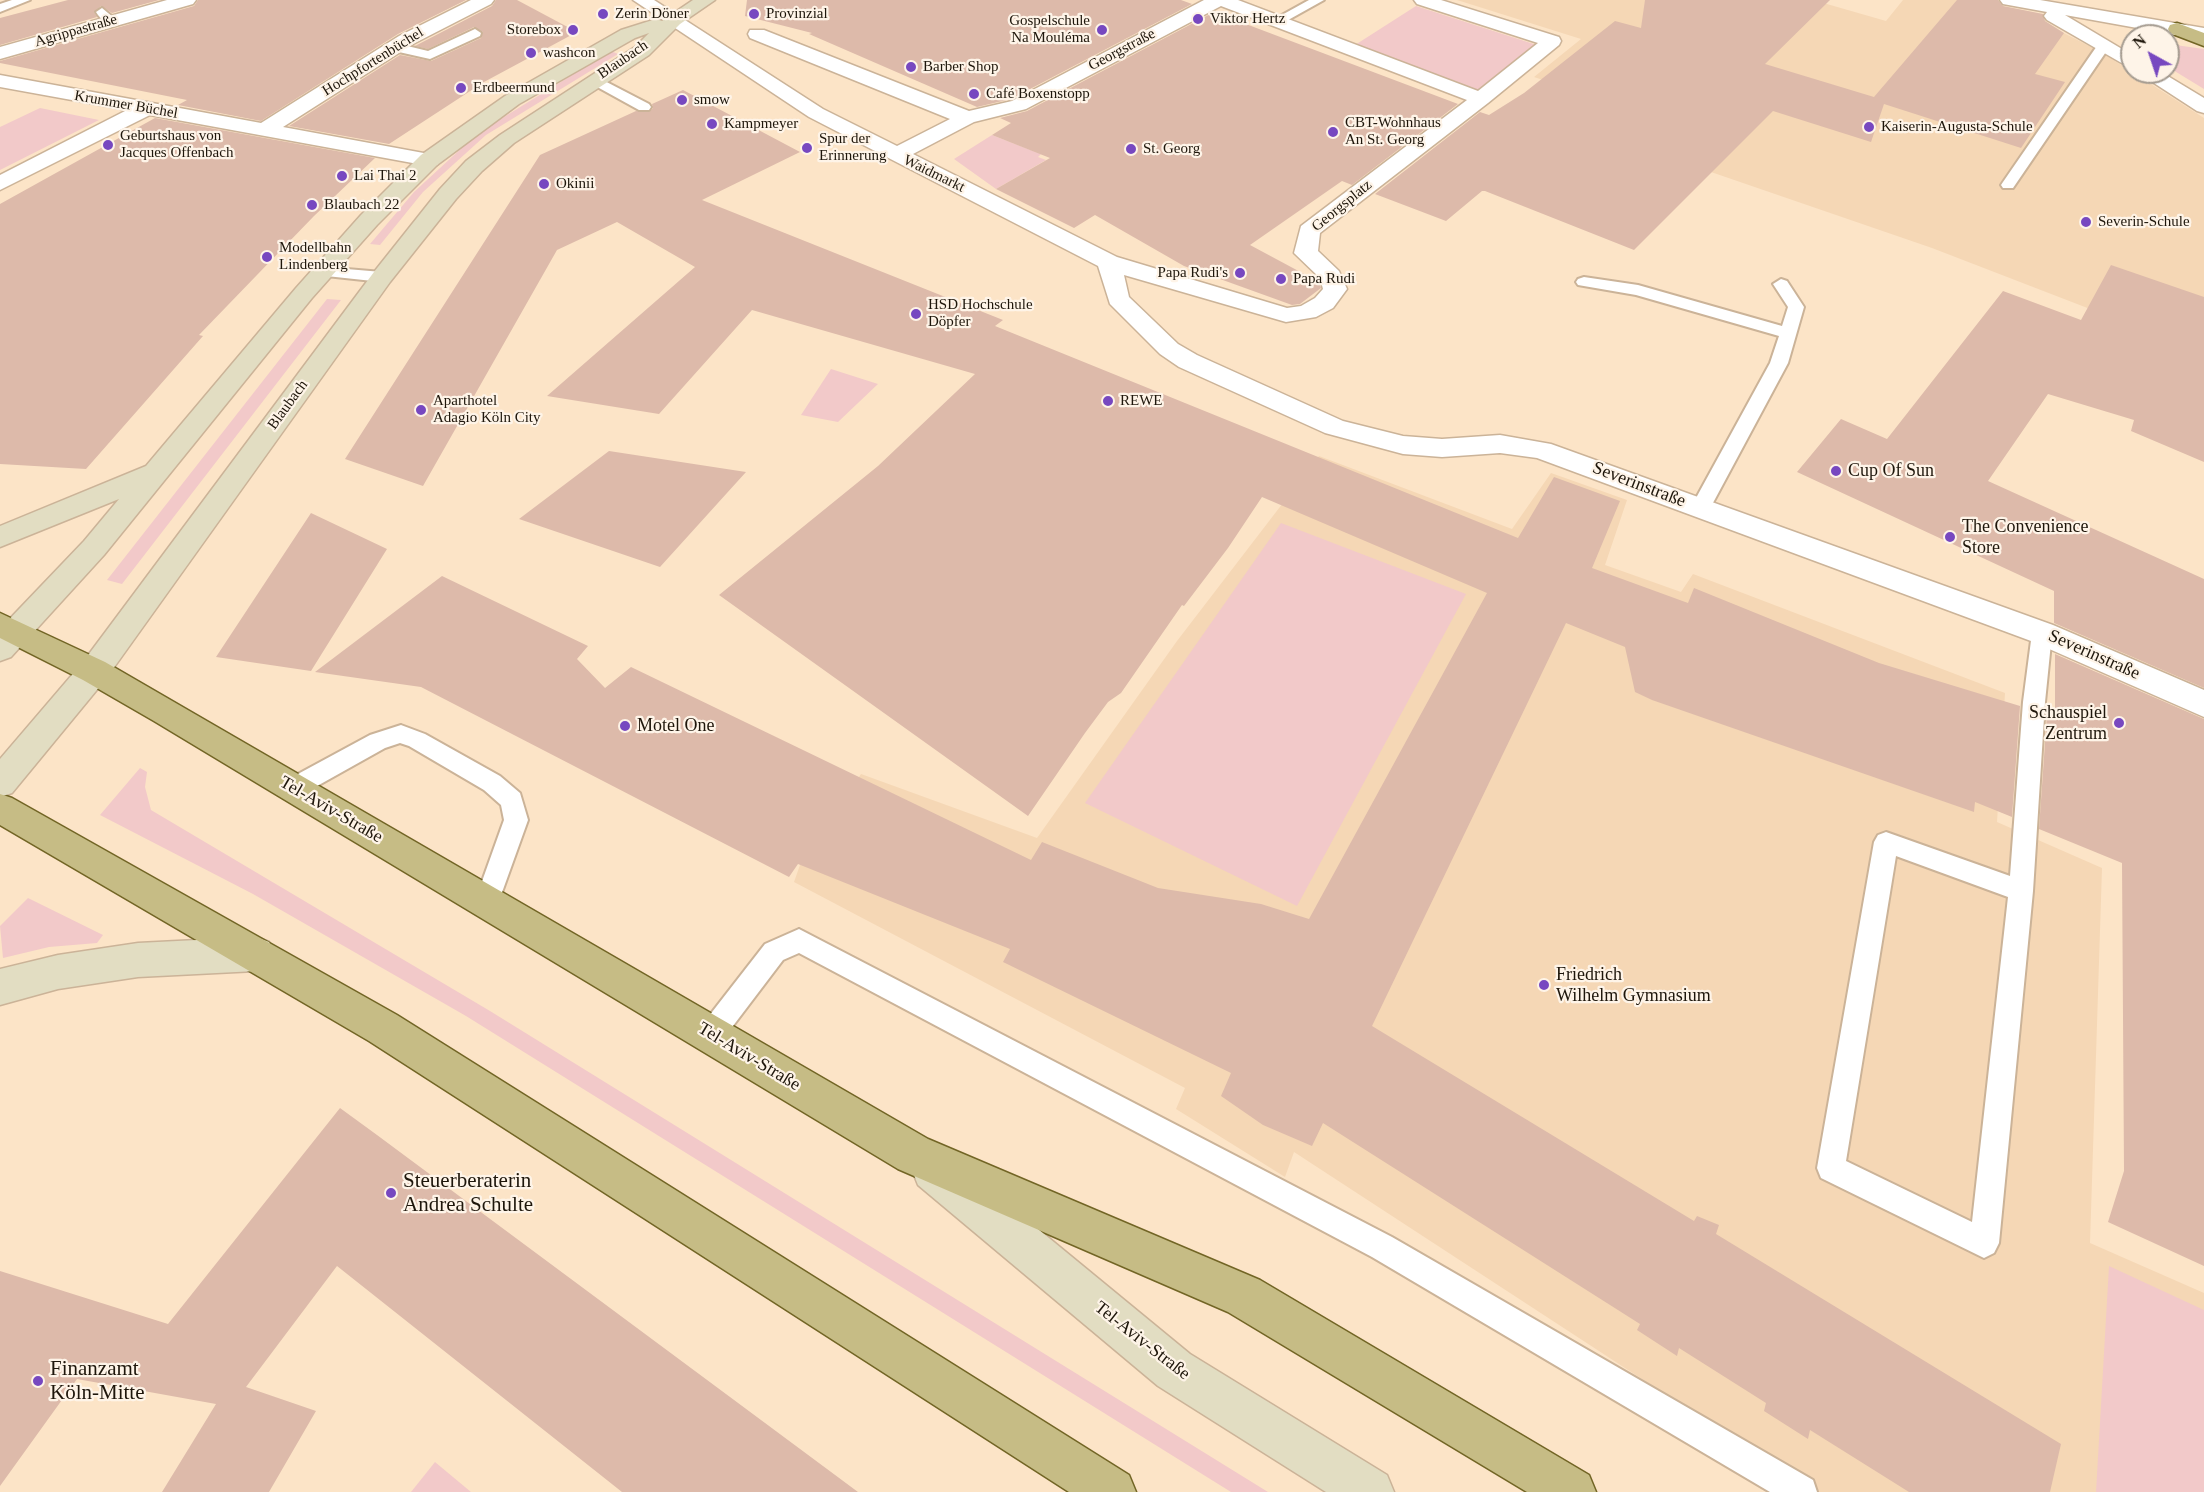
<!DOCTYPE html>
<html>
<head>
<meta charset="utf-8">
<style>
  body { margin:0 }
  #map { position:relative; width:2204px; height:1492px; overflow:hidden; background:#fce4c7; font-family:Georgia,serif }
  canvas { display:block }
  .north { position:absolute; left:2120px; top:24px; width:60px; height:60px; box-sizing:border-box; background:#fef4e8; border:2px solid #a49b90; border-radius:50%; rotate:320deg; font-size:16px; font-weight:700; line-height:24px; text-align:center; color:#1e160b }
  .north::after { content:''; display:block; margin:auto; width:21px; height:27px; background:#7748c0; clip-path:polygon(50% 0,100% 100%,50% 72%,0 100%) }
</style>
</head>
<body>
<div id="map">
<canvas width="2204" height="1492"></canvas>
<div class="north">N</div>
</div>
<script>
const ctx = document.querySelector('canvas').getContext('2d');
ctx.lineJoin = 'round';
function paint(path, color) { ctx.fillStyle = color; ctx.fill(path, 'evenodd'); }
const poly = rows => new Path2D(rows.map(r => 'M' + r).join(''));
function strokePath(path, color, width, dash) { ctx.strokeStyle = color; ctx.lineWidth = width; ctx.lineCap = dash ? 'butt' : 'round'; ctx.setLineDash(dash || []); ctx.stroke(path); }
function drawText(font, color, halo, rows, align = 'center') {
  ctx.font = font + ' Georgia,serif'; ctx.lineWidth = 4.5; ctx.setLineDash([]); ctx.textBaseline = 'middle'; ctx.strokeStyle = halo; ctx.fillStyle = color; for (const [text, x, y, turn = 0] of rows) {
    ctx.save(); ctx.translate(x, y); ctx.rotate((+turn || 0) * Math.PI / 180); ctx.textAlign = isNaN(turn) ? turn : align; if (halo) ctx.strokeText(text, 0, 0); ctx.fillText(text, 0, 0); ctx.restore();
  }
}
const built = poly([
  [1457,0,1813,0,1886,21,1903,0,1962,0,2048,25,2101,52,2204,118,2204,353,1932,248,1711,172,1601,99,1534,77,1581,39],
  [1319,456,1512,529,1551,473,1627,500,1605,565,1681,592,1693,574,2005,693,1997,822,2102,868,2090,1243,2204,1293,2204,1492,1815,1492,1294,1152,1285,1177,1176,1109,1185,1088,794,882,800,865,861,774,1037,838,1177,641]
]);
const green = poly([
  [1416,6,1543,47,1486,94,1355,45],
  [2168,44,2204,49,2204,89,2168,67],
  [611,51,618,54,486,135,423,192,380,245,370,244,414,192,478,133],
  [40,108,99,120,0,170,0,127],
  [992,135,1041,154,1038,157,1046,160,996,189,954,159],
  [327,299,341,300,122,584,107,580],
  [831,369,878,384,838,422,801,415],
  [1281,523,1466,594,1297,906,1085,803],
  [140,768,147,772,145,787,151,810,490,1011,1268,1492,1231,1492,466,1016,253,894,100,815],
  [28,898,103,935,97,943,49,947,3,958,0,926],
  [2109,1266,2204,1310,2204,1492,2096,1492],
  [435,1462,471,1492,411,1492]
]);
const building = poly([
  [68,0,159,0,112,13,101,6,94,12,97,17,0,45,0,18],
  [198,0,466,0,398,34,261,121,178,105,187,100,0,63,0,61,194,6],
  [496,0,517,0,577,32,484,82,389,144,289,126,400,55,431,61,481,38,483,32,474,27,428,49,415,46,492,6],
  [747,0,1181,0,1192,4,1011,99,977,107,809,34,812,33,745,16],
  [1645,0,1830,0,1765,64,1874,97,1957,0,1998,0,2003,6,2043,14,2045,21,2064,33,2035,74,2065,82,2021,148,1884,104,1871,142,1773,111,1634,250,1485,191,1482,191,1446,221,1375,194,1480,112,1489,115,1524,93,1615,21,1641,28],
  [1214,12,1458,104,1352,185,1342,181,1250,245,1319,282,1321,288,1300,304,1292,305,1184,266,1095,215,1074,228,996,189,1050,158,992,135,1011,123,1000,118,1027,111],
  [683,90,800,152,702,200,1003,320,995,326,1518,538,1554,477,1620,501,1592,568,1688,603,1694,588,1879,663,2020,706,2012,817,1975,802,1974,812,1652,700,1635,692,1625,647,1566,623,1372,1026,1694,1221,1697,1216,1719,1225,1716,1234,2061,1444,2050,1492,1909,1492,1810,1430,1808,1439,1764,1411,1766,1403,1679,1348,1677,1356,1637,1330,1640,1324,1323,1123,1312,1146,1263,1125,1221,1096,1231,1073,1003,962,1010,949,798,864,789,877,421,687,315,672,442,576,588,646,577,659,605,688,631,667,1031,860,1042,842,1158,888,1261,904,1309,919,1487,593,1262,497,1228,548,1184,606,1182,605,1121,693,1108,702,1085,733,1028,816,719,595,878,466,975,374,752,310,659,414,547,396,695,267,617,222,557,250,423,486,345,459,540,155,636,111,649,112,653,108,652,104],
  [155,118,375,158,314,216,199,335,203,336,86,469,0,464,0,204],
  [2111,265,2204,297,2204,462,2131,431,2134,420,2048,394,1988,481,2204,579,2204,688,2054,623,2054,591,1797,472,1841,419,1887,439,2003,291,2081,320],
  [609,451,746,472,660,567,519,519],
  [311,513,387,549,311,671,216,657],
  [2055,654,2204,719,2204,1266,2108,1222,2124,1171,2122,863,2039,829,2047,714,2055,716],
  [340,1108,377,1135,858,1492,622,1492,337,1266,246,1387,316,1411,269,1492,162,1492,216,1404,77,1379,0,1486,0,1271,168,1324]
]);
const lane = poly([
  [12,0,30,0,0,12,0,4,12,0],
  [1309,0,1324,0,1281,24,1277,25,1271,21,1309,0],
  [102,8,114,18,114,24,106,24,98,15,96,12,102,8],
  [475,29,481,33,480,36,430,59,390,50,389,47,395,43,428,51,475,29],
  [2104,42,2110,46,2013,188,2003,188,2001,185,2003,182,2099,43,2104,42],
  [595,76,649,104,651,107,649,110,639,110,590,83,588,80,595,76],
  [323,267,382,272,390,277,382,282,317,275,315,272,317,269,323,267],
  [1584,277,1638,285,1782,326,1788,307,1773,284,1781,279,1787,281,1804,307,1788,363,1707,514,1700,516,1693,514,1690,509,1770,363,1779,336,1636,295,1578,285,1576,282,1578,279,1584,277],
  [2042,625,2049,627,2052,633,2045,702,2033,891,1999,1243,1994,1253,1984,1258,1821,1178,1817,1168,1874,842,1878,835,1886,832,2010,876,2023,702,2032,633,2035,627,2042,625],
  [1896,856,2008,897,1972,1222,1846,1161,1896,856],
  [401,725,425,734,500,776,520,793,528,820,496,909,487,912,478,909,475,901,504,820,501,805,484,790,409,746,400,743,385,748,301,795,293,798,285,795,281,788,285,781,370,735,401,725],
  [799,929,1392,1237,1813,1480,1817,1492,1770,1492,1372,1257,799,953,783,960,720,1043,711,1047,702,1043,698,1034,702,1025,765,944,799,929]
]);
const street = poly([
  [167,0,196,0,193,4,0,59,0,47,167,0],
  [471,0,494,0,491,4,413,44,283,127,429,154,437,155,440,160,437,165,429,166,150,115,0,190,0,175,127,110,0,87,0,75,261,123,399,36,471,0],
  [633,0,654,0,823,109,897,146,950,119,750,38,748,34,750,30,764,30,969,111,1012,101,1204,0,1238,0,1478,91,1538,43,1417,4,1414,0,1441,0,1559,37,1561,41,1559,45,1488,103,1320,233,1318,251,1339,271,1347,289,1333,308,1316,317,1286,322,1124,275,1129,297,1178,344,1197,355,1343,421,1403,436,1442,439,1500,435,1551,444,2053,625,2204,690,2204,717,2031,641,1537,458,1500,453,1442,457,1403,454,1325,433,1179,367,1160,354,1110,304,1098,266,809,117,633,0],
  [1221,6,1467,100,1301,226,1294,253,1320,278,1323,289,1315,298,1301,306,1287,308,1117,257,913,154,974,122,1026,109,1221,6],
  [2000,0,2040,0,2204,28,2204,40,2065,15,2132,55,2132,69,2047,20,2044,16,2047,12,2003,4,2000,0],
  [2137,72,2161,72,2204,98,2204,113,2197,111,2137,72]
]);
const secondary = poly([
  [693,0,715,0,680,24,649,55,514,143,482,171,456,199,390,282,105,680,12,793,0,797,0,759,83,662,374,272,440,189,466,161,500,135,635,47,649,33,635,38,519,104,437,165,377,225,312,298,104,555,11,657,0,661,0,629,84,541,119,499,0,547,0,526,146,466,296,288,361,215,421,155,505,96,621,30,656,19,662,21,693,0],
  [256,937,269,942,275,954,269,966,256,971,138,977,58,989,0,1005,0,969,58,955,138,943,256,937],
  [933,1149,948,1155,1190,1354,1387,1475,1394,1492,1326,1492,1158,1386,918,1185,912,1170,918,1155,933,1149]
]);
const primary = poly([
  [2177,23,2204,33,2204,46,2170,33,2168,29,2170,25,2177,23],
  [0,613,105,662,928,1139,1260,1280,1589,1475,1596,1492,1527,1492,1228,1312,898,1169,154,721,83,680,0,638,0,613],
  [0,794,12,798,397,1015,1129,1475,1136,1492,1069,1492,369,1041,0,825,0,794]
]);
const markers = [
  [603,14,6,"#7748c0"],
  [754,14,6,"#7748c0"],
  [1198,19,6,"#7748c0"],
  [573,30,6,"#7748c0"],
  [1102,30,6,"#7748c0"],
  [531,53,6,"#7748c0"],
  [911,67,6,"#7748c0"],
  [461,88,6,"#7748c0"],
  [974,94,6,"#7748c0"],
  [682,100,6,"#7748c0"],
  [712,124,6,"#7748c0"],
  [1869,127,6,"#7748c0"],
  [1333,132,6,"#7748c0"],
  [108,145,6,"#7748c0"],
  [807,148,6,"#7748c0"],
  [1131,149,6,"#7748c0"],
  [342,176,6,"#7748c0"],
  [544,184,6,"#7748c0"],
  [312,205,6,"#7748c0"],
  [2086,222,6,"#7748c0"],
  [267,257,6,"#7748c0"],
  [1240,273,6,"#7748c0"],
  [1281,279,6,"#7748c0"],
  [916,314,6,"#7748c0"],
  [1108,401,6,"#7748c0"],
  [421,410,6,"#7748c0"],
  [1836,471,6,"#7748c0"],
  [1950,537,6,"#7748c0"],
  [2119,723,6,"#7748c0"],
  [625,726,6,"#7748c0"],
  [1544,985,6,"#7748c0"],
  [391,1193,6,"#7748c0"],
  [38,1381,6,"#7748c0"]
];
const farPoinames = [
  ["Zerin Döner",615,14],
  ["Provinzial",766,14],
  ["Viktor Hertz",1210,19],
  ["Gospelschule",1090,21,"right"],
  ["Na Mouléma",1090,38,"right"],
  ["Storebox",561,30,"right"],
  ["washcon",543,53],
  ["Barber Shop",923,67],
  ["Erdbeermund",473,88],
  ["Café Boxenstopp",986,94],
  ["smow",694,100],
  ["CBT-Wohnhaus",1345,123],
  ["An St. Georg",1345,140],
  ["Kampmeyer",724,124],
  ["Kaiserin-Augusta-Schule",1881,127],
  ["Geburtshaus von",120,136],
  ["Jacques Offenbach",120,153],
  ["Spur der",819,139],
  ["Erinnerung",819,156],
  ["St. Georg",1143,149],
  ["Lai Thai 2",354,176],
  ["Okinii",556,184],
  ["Blaubach 22",324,205],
  ["Severin-Schule",2098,222],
  ["Modellbahn",279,248],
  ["Lindenberg",279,265],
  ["Papa Rudi's",1228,273,"right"],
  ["Papa Rudi",1293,279],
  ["HSD Hochschule",928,305],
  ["Döpfer",928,322],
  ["Aparthotel",433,401],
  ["Adagio Köln City",433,418],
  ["REWE",1120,401]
];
const farStreetnames = [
  ["Agrippastraße",76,31,-16],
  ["Georgstraße",1122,50,-28],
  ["Blaubach",623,60,-34],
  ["Hochpfortenbüchel",373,62,-32],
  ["Krummer Büchel",126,105,10],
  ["Waidmarkt",934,174,26],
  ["Georgsplatz",1342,206,-39],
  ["Blaubach",288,405,-54]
];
const poiNames = [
  ["Cup Of Sun",1848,471],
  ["The Convenience",1962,527],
  ["Store",1962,548],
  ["Schauspiel",2107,713,"right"],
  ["Zentrum",2107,734,"right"],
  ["Motel One",637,726],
  ["Friedrich",1556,975],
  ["Wilhelm Gymnasium",1556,996]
];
const streetNames = [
  ["Severinstraße",1639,485,21],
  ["Severinstraße",2094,655,24],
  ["Tel-Aviv-Straße",331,810,30],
  ["Tel-Aviv-Straße",749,1057,31],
  ["Tel-Aviv-Straße",1142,1341,38]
];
const nearPoinames = [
  ["Steuerberaterin",403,1181],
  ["Andrea Schulte",403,1205],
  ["Finanzamt",50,1369],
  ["Köln-Mitte",50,1393]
];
paint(built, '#f5d7b5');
paint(green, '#f2c9c9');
paint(building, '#ddbaaa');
strokePath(lane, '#cbb398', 4);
strokePath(street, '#cbb398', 3);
strokePath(secondary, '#cbb398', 3);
strokePath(primary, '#726525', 3);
paint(lane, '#fff');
paint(street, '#fff');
paint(secondary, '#e2ddc2');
paint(primary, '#c6bc85');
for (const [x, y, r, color] of markers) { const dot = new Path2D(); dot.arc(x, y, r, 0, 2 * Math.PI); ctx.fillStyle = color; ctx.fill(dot); strokePath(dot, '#fef4e8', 2); }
drawText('15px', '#1e160b', '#fef4e8', farPoinames, 'left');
drawText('15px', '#1e160b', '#fef4e8', farStreetnames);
drawText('18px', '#1e160b', '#fef4e8', poiNames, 'left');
drawText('18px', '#1e160b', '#fef4e8', streetNames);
drawText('21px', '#1e160b', '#fef4e8', nearPoinames, 'left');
</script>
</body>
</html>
